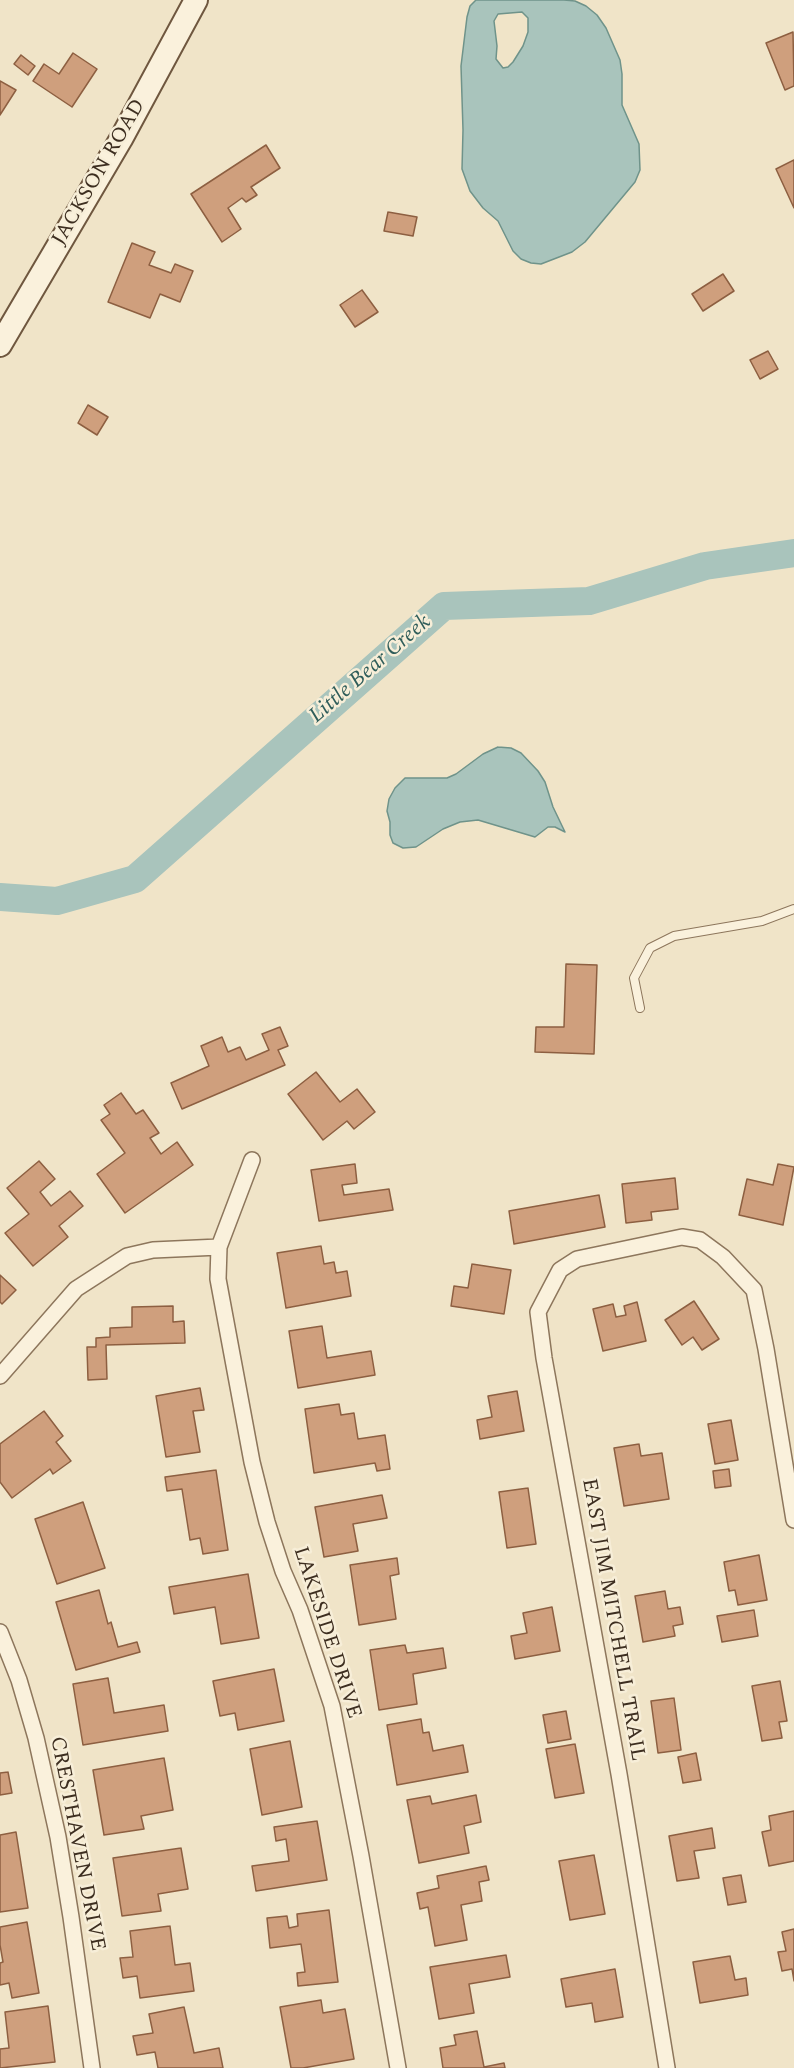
<!DOCTYPE html>
<html>
<head>
<meta charset="utf-8">
<style>
  body { margin:0 }
  canvas { display:block; background:#f0e4c8 }
</style>
</head>
<body>
<canvas width="794" height="2068"></canvas>
<script>
const ctx = document.querySelector('canvas').getContext('2d');
ctx.lineJoin = 'round';
function paint(path, color) { ctx.fillStyle = color; ctx.fill(path, 'evenodd'); }
const poly = rows => new Path2D(rows.map(r => 'M' + r).join(''));
function strokePath(path, color, width, dash) { ctx.strokeStyle = color; ctx.lineWidth = width; ctx.lineCap = dash ? 'butt' : 'round'; ctx.setLineDash(dash || []); ctx.stroke(path); }
function drawText(font, color, halo, rows, align = 'center') {
  ctx.font = font + ' Spectral,serif'; ctx.lineWidth = 5; ctx.setLineDash([]); ctx.textBaseline = 'middle'; ctx.strokeStyle = halo; ctx.fillStyle = color; for (const [text, x, y, turn = 0] of rows) {
    ctx.save(); ctx.translate(x, y); ctx.rotate((+turn || 0) * Math.PI / 180); ctx.textAlign = isNaN(turn) ? turn : align; if (halo) ctx.strokeText(text, 0, 0); ctx.fillText(text, 0, 0); ctx.restore();
  }
}
const water = poly([
  [476,0,564,0,575,1,586,6,597,15,606,28,620,60,622,74,622,105,639,144,640,170,635,182,585,242,572,252,541,264,531,263,521,259,513,251,498,221,483,208,470,191,462,169,463,130,461,66,467,17,470,6,476,0],
  [522,12,528,18,528,32,523,46,513,62,508,67,503,68,496,59,497,46,494,21,498,14,522,12],
  [498,747,511,748,521,753,538,771,545,782,553,807,565,832,555,827,548,827,535,837,478,820,460,822,443,829,416,847,403,848,393,843,390,835,390,822,387,811,389,799,395,788,405,778,447,778,456,774,483,754,498,747]
]);
const river = poly([
  [0,897,57,901,135,879,444,606,589,601,705,566,794,553]
]);
const building = poly([
  [793,32,794,86,785,90,766,43,793,32],
  [73,53,97,69,72,107,33,81,44,64,59,74,73,53],
  [21,55,35,66,28,75,14,64,21,55],
  [0,81,16,90,0,115,0,81],
  [266,145,280,168,251,187,257,195,246,202,242,198,228,208,241,229,222,242,191,194,266,145],
  [794,160,794,208,776,169,794,160],
  [388,212,417,217,413,236,384,231,388,212],
  [132,243,155,252,149,265,171,273,175,264,193,271,180,302,160,294,150,318,108,302,132,243],
  [723,274,734,291,703,311,692,294,723,274],
  [362,290,378,312,355,327,340,305,362,290],
  [768,351,778,369,760,379,750,360,768,351],
  [88,405,108,417,97,435,78,423,88,405],
  [566,964,597,965,594,1054,535,1052,536,1027,564,1027,566,964],
  [280,1027,288,1046,278,1050,285,1065,182,1109,171,1083,209,1066,201,1046,222,1037,228,1052,240,1047,246,1060,269,1050,262,1034,280,1027],
  [316,1072,340,1102,357,1089,375,1112,354,1129,347,1121,323,1140,288,1094,316,1072],
  [121,1093,136,1114,143,1110,159,1133,150,1138,161,1154,177,1142,193,1165,125,1213,97,1174,125,1153,101,1120,110,1114,104,1105,121,1093],
  [39,1161,55,1179,40,1192,51,1206,70,1191,83,1206,59,1226,68,1237,33,1266,5,1233,29,1214,7,1188,39,1161],
  [355,1164,357,1183,342,1185,344,1195,389,1189,393,1210,319,1221,311,1170,355,1164],
  [778,1164,794,1167,783,1225,739,1215,747,1179,773,1185,778,1164],
  [675,1178,678,1209,651,1212,652,1220,626,1223,622,1184,675,1178],
  [599,1195,605,1227,514,1244,509,1211,599,1195],
  [321,1246,324,1264,334,1262,336,1273,347,1271,351,1296,286,1308,277,1253,321,1246],
  [472,1264,511,1270,504,1314,451,1306,454,1286,468,1288,472,1264],
  [0,1275,16,1290,2,1304,0,1302,0,1275],
  [694,1301,719,1339,702,1350,693,1337,682,1345,665,1320,694,1301],
  [637,1302,646,1341,603,1351,593,1309,613,1304,616,1317,626,1315,624,1306,637,1302],
  [173,1306,173,1322,184,1321,185,1343,106,1345,107,1379,88,1380,87,1347,96,1347,96,1338,110,1337,110,1328,132,1327,132,1307,173,1306],
  [322,1326,327,1358,371,1351,375,1375,298,1388,289,1331,322,1326],
  [200,1388,204,1410,193,1411,200,1452,166,1457,156,1396,200,1388],
  [517,1391,524,1431,480,1439,477,1420,492,1417,488,1396,517,1391],
  [339,1404,341,1415,354,1413,358,1439,385,1435,390,1469,377,1471,375,1463,314,1473,305,1409,339,1404],
  [44,1411,63,1436,56,1442,71,1461,53,1474,50,1469,12,1498,0,1482,0,1444,44,1411],
  [731,1420,738,1460,715,1464,708,1424,731,1420],
  [639,1444,641,1456,662,1453,669,1499,624,1506,614,1448,639,1444],
  [729,1469,731,1486,715,1488,713,1471,729,1469],
  [216,1470,228,1550,203,1554,200,1538,190,1540,182,1489,167,1491,165,1477,216,1470],
  [528,1488,536,1544,507,1548,499,1492,528,1488],
  [382,1495,387,1518,353,1524,358,1551,324,1557,315,1507,382,1495],
  [83,1502,105,1568,57,1584,35,1519,83,1502],
  [759,1555,767,1600,738,1605,735,1590,729,1591,724,1562,759,1555],
  [397,1558,399,1574,390,1576,396,1619,359,1625,350,1565,397,1558],
  [248,1574,259,1638,221,1644,215,1607,174,1614,169,1587,248,1574],
  [99,1590,108,1624,111,1622,118,1647,137,1642,140,1652,76,1670,56,1602,99,1590],
  [665,1591,668,1609,680,1607,683,1624,673,1626,675,1636,643,1642,635,1596,665,1591],
  [552,1607,560,1651,515,1659,511,1636,527,1633,523,1613,552,1607],
  [754,1610,758,1636,722,1642,717,1616,754,1610],
  [405,1645,407,1653,443,1648,446,1668,413,1674,417,1704,379,1710,370,1650,405,1645],
  [274,1669,284,1721,238,1730,235,1713,220,1716,213,1681,274,1669],
  [108,1678,114,1713,164,1705,168,1731,83,1745,73,1684,108,1678],
  [780,1681,787,1721,779,1722,782,1738,762,1741,752,1686,780,1681],
  [674,1698,681,1750,658,1753,651,1701,674,1698],
  [566,1711,571,1739,548,1743,543,1715,566,1711],
  [421,1719,423,1733,429,1732,433,1751,463,1745,468,1772,397,1785,387,1725,421,1719],
  [290,1741,302,1807,262,1815,250,1749,290,1741],
  [575,1744,584,1793,555,1798,546,1749,575,1744],
  [696,1753,701,1780,683,1783,678,1757,696,1753],
  [164,1758,173,1810,141,1816,144,1829,104,1835,93,1770,164,1758],
  [8,1772,12,1793,0,1795,0,1773,8,1772],
  [476,1795,481,1822,464,1826,469,1853,419,1863,407,1800,430,1796,432,1804,476,1795],
  [794,1811,794,1861,769,1866,762,1832,771,1830,769,1816,794,1811],
  [317,1821,327,1880,256,1891,252,1866,289,1861,286,1839,276,1841,274,1827,317,1821],
  [712,1828,715,1848,694,1851,699,1878,677,1881,669,1836,712,1828],
  [16,1832,28,1908,0,1912,0,1835,16,1832],
  [181,1848,188,1889,158,1894,161,1911,122,1916,113,1858,181,1848],
  [594,1855,605,1914,570,1920,559,1861,594,1855],
  [486,1866,489,1880,479,1882,482,1901,461,1905,467,1940,435,1946,428,1907,420,1909,417,1893,439,1888,437,1876,486,1866],
  [741,1875,746,1902,728,1905,723,1878,741,1875],
  [329,1910,338,1982,298,1986,297,1973,305,1972,301,1944,270,1948,267,1918,287,1916,289,1928,298,1926,297,1914,329,1910],
  [27,1922,39,1993,12,1998,9,1983,0,1985,0,1963,3,1962,0,1945,0,1927,27,1922],
  [170,1926,175,1965,190,1963,194,1991,140,1998,137,1976,123,1978,120,1958,133,1957,130,1931,170,1926],
  [794,1929,794,1981,792,1969,782,1971,778,1952,786,1951,782,1932,794,1929],
  [506,1955,510,1977,469,1984,474,2013,439,2019,430,1967,506,1955],
  [730,1956,735,1980,746,1978,748,1995,700,2003,693,1962,730,1956],
  [615,1969,623,2017,595,2022,592,2003,566,2007,561,1979,615,1969],
  [321,2000,323,2013,345,2009,354,2059,303,2068,291,2068,280,2007,321,2000],
  [48,2006,55,2062,0,2068,0,2049,9,2048,5,2012,48,2006],
  [184,2007,194,2053,219,2048,223,2068,158,2068,155,2052,137,2055,133,2036,153,2033,149,2014,184,2007],
  [477,2031,484,2067,504,2063,505,2068,443,2068,440,2048,456,2045,454,2035,477,2031]
]);
const service = poly([
  [640,1008,634,978,650,948,674,936,762,921,794,909]
]);
const minor = poly([
  [252,1160,219,1247,218,1279,252,1462,267,1522,283,1571,300,1610,332,1706,361,1856,398,2068],
  [0,1376,76,1289,127,1256,153,1250,219,1247],
  [0,1632,19,1680,36,1738,58,1837,71,1917,92,2068],
  [667,2068,619,1774,544,1358,538,1312,560,1270,577,1259,682,1237,700,1240,723,1257,754,1290,766,1349,794,1520]
]);
const secondary = poly([
  [0,345,121,139,196,0]
]);
const streetNames = [
  ["JACKSON ROAD",100,173,-60],
  ["EAST JIM MITCHELL TRAIL",612,1620,80],
  ["LAKESIDE DRIVE",326,1633,72],
  ["CRESTHAVEN DRIVE",76,1844,79]
];
const waterNames = [
  ["Little Bear Creek",371,670,-41]
];
paint(water, '#a9c4bc');
strokePath(water, '#6f938a', 1.5);
strokePath(river, '#a9c4bc', 28);
paint(building, '#cf9f7d');
strokePath(building, '#8d5f41', 1.5);
strokePath(service, '#8d765c', 10);
strokePath(minor, '#8d765c', 18);
strokePath(secondary, '#6f573f', 26);
strokePath(service, '#faf1dc', 8);
strokePath(minor, '#faf1dc', 15);
strokePath(secondary, '#faf1dc', 22);
drawText('21px', '#3d2e20', '#f7eed8', streetNames);
drawText('italic 22px', '#2f5d5a', '#f7eed8', waterNames);
</script>
</body>
</html>
